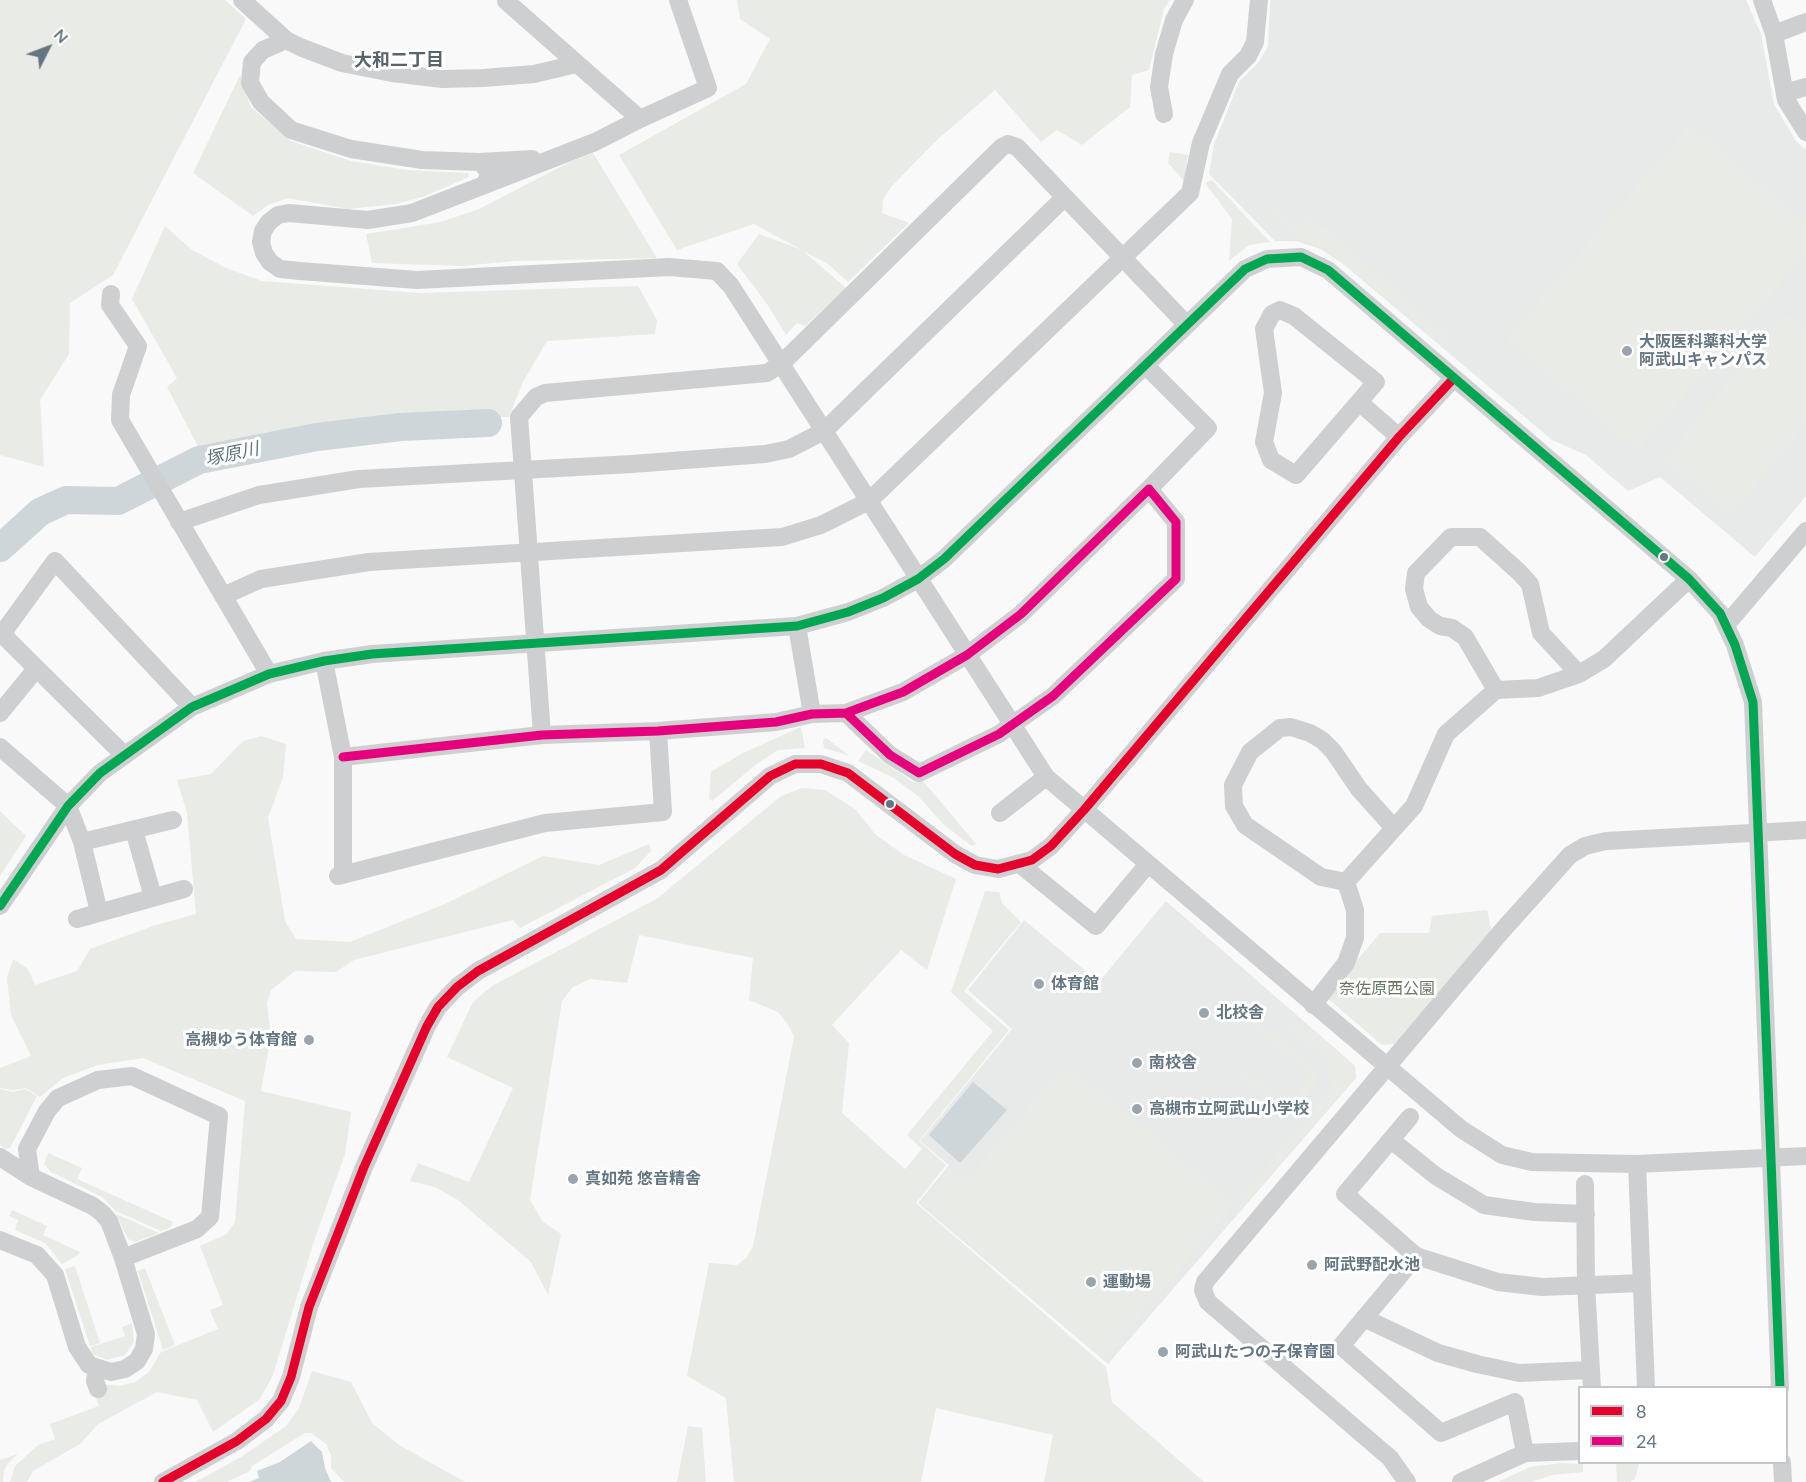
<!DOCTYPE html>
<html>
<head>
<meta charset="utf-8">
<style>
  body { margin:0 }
  #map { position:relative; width:1806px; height:1482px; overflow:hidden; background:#f9f9f9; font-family:Lato,sans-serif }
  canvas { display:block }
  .legend { position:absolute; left:1578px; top:1386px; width:210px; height:78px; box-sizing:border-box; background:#fff; border:2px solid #c1c8cd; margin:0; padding:8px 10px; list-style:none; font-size:18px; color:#657683 }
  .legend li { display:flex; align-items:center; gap:12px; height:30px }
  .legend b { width:30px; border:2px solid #c1c8cd }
  .north { position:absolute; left:18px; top:18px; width:60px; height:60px; -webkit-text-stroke:4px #fff; paint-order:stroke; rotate:48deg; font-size:16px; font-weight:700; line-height:24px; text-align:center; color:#657683 }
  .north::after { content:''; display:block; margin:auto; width:21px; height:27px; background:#657683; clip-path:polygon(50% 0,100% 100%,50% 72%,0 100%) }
</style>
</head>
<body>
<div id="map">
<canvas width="1806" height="1482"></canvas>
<ul class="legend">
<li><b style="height:8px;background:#e4002b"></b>8</li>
<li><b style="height:8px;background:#e5007d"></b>24</li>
</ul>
<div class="north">N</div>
</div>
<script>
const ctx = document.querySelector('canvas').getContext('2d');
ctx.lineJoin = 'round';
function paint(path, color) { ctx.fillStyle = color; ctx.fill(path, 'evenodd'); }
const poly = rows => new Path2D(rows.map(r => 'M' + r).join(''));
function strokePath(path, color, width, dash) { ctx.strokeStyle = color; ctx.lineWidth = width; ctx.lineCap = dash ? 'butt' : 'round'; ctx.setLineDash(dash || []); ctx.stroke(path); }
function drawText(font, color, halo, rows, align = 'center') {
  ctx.font = font + ' Lato,"Noto Sans JP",sans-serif'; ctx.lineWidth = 6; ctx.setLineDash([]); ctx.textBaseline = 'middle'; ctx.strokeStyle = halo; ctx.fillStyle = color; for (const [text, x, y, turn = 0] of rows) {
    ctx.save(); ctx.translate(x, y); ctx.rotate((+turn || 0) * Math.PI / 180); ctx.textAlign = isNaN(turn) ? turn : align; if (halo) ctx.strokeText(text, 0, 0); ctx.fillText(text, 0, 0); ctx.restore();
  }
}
const built = poly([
  [1270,0,1746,0,1761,34,1774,104,1796,141,1806,150,1806,496,1755,557,1660,477,1628,491,1586,455,1552,440,1342,263,1320,249,1296,241,1275,241,1209,174,1214,144,1239,82,1259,62,1268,46],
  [1166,901,1355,1066,1356,1078,1108,1364,918,1203,949,1165,920,1141,1012,1029,968,990,1024,920,1099,982]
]);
const green = poly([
  [0,0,225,0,246,19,113,275,70,303,69,354,40,400,44,467,0,455],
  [737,0,1170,0,1164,9,1149,70,1132,75,1130,107,1082,145,1057,130,1041,142,995,90,937,140,891,187,883,200,882,213,909,223,848,282,828,264,803,251,846,288,805,326,797,323,786,335,767,304,737,264,759,234,802,250,754,224,677,250,619,155,746,84,770,39,740,19],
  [240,75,251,107,291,141,351,161,407,170,468,173,469,177,425,196,397,204,348,209,288,198,268,205,253,216,193,173],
  [1690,123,1806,222,1806,254,1637,452,1505,339],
  [1170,152,1188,155,1184,181,1168,163],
  [593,153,657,258,514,261,462,266,372,263,366,234,441,222,479,209,568,163],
  [1212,180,1270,242,1249,245,1229,261,1232,219,1205,183],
  [1269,203,1296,226,1307,216,1334,234,1451,337,1447,346,1325,249,1301,241,1266,208],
  [165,226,192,250,226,268,262,281,420,293,638,286,657,320,655,334,547,341,523,382,509,417,396,418,321,426,253,437,201,452,167,387,177,378,132,299],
  [1786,313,1806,331,1806,426,1730,517,1663,459],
  [801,727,805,748,778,750,758,763,712,801,709,798,711,772,743,753],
  [261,736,286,744,283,777,268,818,285,921,296,939,350,942,445,904,543,856,599,865,649,844,651,851,635,868,520,928,513,920,354,960,336,972,295,971,271,990,267,1003,271,1036,261,1091,351,1112,345,1154,314,1241,273,1375,260,1399,213,1432,197,1400,157,1392,98,1424,80,1444,33,1471,27,1482,10,1482,15,1466,38,1445,55,1439,50,1424,99,1406,96,1397,102,1384,120,1386,135,1382,149,1372,161,1352,218,1329,210,1310,223,1305,200,1246,227,1234,235,1222,245,1101,143,1058,98,1065,63,1078,40,1097,26,1088,13,1090,0,1088,0,1068,31,1056,11,1015,7,978,13,959,28,969,35,985,77,971,90,949,156,925,196,914,187,813,177,780,211,774,243,741],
  [826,738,850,756,824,748,823,740],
  [866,750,913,782,923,781,976,844,972,846,944,825,919,797,894,778,858,761],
  [802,788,825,790,855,809,876,835,904,855,956,879,927,970,901,950,832,1025,849,1043,842,1113,905,1169,922,1149,907,1135,993,1031,951,992,985,891,999,892,1002,903,1021,922,964,991,1009,1030,919,1141,946,1165,916,1203,1106,1367,1112,1402,1204,1482,1044,1482,1053,1435,936,1408,921,1482,734,1482,726,1398,687,1376,709,1263,737,1265,747,1257,753,1246,794,1037,789,1026,778,1012,749,1000,753,958,639,935,627,983,590,979,573,987,562,1001,530,1200,542,1221,561,1234,548,1295,531,1262,458,1200,435,1187,410,1181,418,1163,469,1182,513,1088,447,1057,473,1002,492,986,658,898,781,796],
  [0,811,26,836,0,876],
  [1487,910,1492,932,1394,1044,1382,1045,1326,997,1380,933,1429,933,1432,916],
  [1245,1014,1251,1014,1314,1067,1317,1074,1315,1086,1289,1117,1235,1071,1240,1066,1287,1106,1311,1077,1242,1017],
  [1289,1017,1305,1030,1314,1030,1355,1066,1355,1077,1243,1207,1237,1201,1330,1090,1329,1065,1288,1026,1286,1019],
  [1056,1074,1080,1074,1235,1204,1104,1360,922,1203,950,1167,966,1180],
  [0,1089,13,1092,25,1089,37,1096,10,1148,5,1149,0,1144],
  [48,1153,82,1168,77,1179,173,1222,171,1227,161,1231,116,1211,102,1197,51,1172,44,1164],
  [12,1210,47,1226,43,1235,80,1252,78,1255,62,1264,45,1243,15,1230,18,1220,9,1216],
  [116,1214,159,1233,135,1242,128,1239],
  [75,1266,100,1343,90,1346,65,1269],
  [145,1268,175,1345,163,1350,138,1271],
  [132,1323,134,1342,125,1355,107,1360,93,1354,91,1347,125,1336,122,1327],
  [312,1371,351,1382,372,1423,399,1445,465,1482,344,1482,331,1468,331,1455,326,1444,311,1433,305,1433,252,1466,250,1471,227,1482,195,1482,241,1457,286,1426,299,1408],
  [688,1426,702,1428,706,1482,677,1482],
  [18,1454,9,1462,4,1470,3,1482,0,1482,0,1460],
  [1561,1463,1583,1464,1583,1472,1552,1475,1531,1482,1498,1482,1530,1467],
  [1616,1463,1639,1463,1635,1479,1630,1482,1617,1482]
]);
const water = poly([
  [973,1082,1007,1110,960,1163,929,1135],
  [311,1441,322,1452,325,1468,331,1482,249,1482,259,1478,257,1471,280,1462]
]);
const river = poly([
  [0,548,40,512,55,505,66,500,118,501,199,460,317,437,401,427,488,423]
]);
const minor = poly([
  [242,0,286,40,300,47,342,63,392,73,443,79,483,78,534,74,576,64],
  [1762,0,1774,34,1786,100,1806,132],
  [506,1,640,119,595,142,412,213,368,220,289,213,278,215,269,222,263,231,261,242,264,253,270,262,280,269,300,271,417,280,669,267,717,271,731,286,1046,777,1461,1129,1502,1155,1532,1162,1637,1164,1806,1156],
  [1774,34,1806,22],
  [286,40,263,50,252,62,250,83,261,102,291,130,351,149,422,160,480,162,490,173,485,184],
  [1785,93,1806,87],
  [1164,114,1159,87,1164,54,1174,20,1185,0],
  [640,119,708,88,678,0],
  [480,162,532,159],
  [111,294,110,305,138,346,121,395,120,420,269,674],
  [1145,365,1208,428,1149,489],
  [1359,402,1376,382,1294,316,1280,310,1272,314,1264,329,1273,393,1264,442,1271,460,1296,475,1359,402,1399,437],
  [179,522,259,495,359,479,632,464,765,454,789,449,824,431,1065,197],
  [223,596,261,579,369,562,782,537,821,525,869,501,1190,193,1201,143,1230,74,1248,56,1255,42,1259,0],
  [1726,625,1806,531],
  [797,626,812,714],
  [324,661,343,757,343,875],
  [1496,690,1465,637,1452,628,1440,626,1429,619,1419,607,1414,589,1416,573,1451,537,1480,537,1519,572,1530,584,1541,633,1579,674],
  [0,713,36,669],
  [542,735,519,417,536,397,545,393,767,373,781,364,1002,147,1008,144,1017,147,1187,325],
  [0,747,68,806,82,842,99,912],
  [123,754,2,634,55,561,192,707],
  [343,757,542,735,658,731,776,722,812,714,846,713,903,692,967,655,1021,614,1149,489,1176,522,1176,579,1053,696,999,734,919,773,890,755,846,713],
  [1000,813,1046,777],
  [134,830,153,897],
  [82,842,173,820],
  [1021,865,1096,926,1148,864],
  [338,876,545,823,663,812,658,731],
  [1346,882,1321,877,1245,825,1234,806,1233,785,1250,752,1280,728,1291,727,1310,733,1322,740,1333,751,1359,789,1393,827],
  [0,906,68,806,100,773,192,707,269,674,324,661,372,654,797,626,848,612,883,598,918,579,944,559,1245,269,1267,259,1301,257,1328,270,1689,579,1720,613,1735,645,1753,702,1780,1388],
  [77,919,184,889],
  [1313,1005,1346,963,1355,938,1355,910,1346,882,1414,806,1446,734,1496,690,1538,688,1579,674,1604,659,1689,579],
  [1410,1117,1345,1194,1416,1256,1498,1282,1542,1287,1642,1283],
  [1391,1140,1436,1176,1484,1205,1534,1212,1586,1214],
  [0,1157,31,1177],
  [1637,1164,1646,1388],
  [1585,1184,1586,1285,1592,1388],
  [0,1240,37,1255,55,1275,77,1347,89,1365,111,1372,125,1369,137,1361,144,1349,146,1334,123,1258,197,1229,210,1217,219,1116,132,1076,98,1080,58,1098,47,1111,27,1149,31,1177,93,1206,102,1213,109,1221,123,1258],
  [1416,1256,1341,1346,1441,1433,1515,1402,1525,1453],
  [1364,1318,1438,1353,1477,1364,1519,1373,1591,1370],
  [97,1369,95,1381,98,1389],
  [1782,1462,1783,1482],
  [163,1482,237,1441,266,1419,281,1401,291,1377,309,1307,364,1167,427,1026,438,1007,457,987,478,971,661,870,770,776,795,764,821,764,848,773,955,854,975,865,998,869,1032,860,1051,846,1084,810,1399,437,1454,378],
  [1407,1482,1390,1458,1208,1302,1203,1290,1205,1282,1501,932,1570,855,1585,846,1606,841,1806,830],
  [1461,1482,1525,1453,1580,1451]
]);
const bus1 = poly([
  [163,1482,237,1441,266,1419,281,1401,291,1377,309,1307,364,1167,427,1026,438,1007,457,987,478,971,661,870,770,776,795,764,821,764,848,773,955,854,975,865,998,869,1032,860,1051,846,1084,810,1399,437,1454,378]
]);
const bus2 = poly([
  [343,757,542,735,658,731,776,722,812,714,846,713,903,692,967,655,1021,614,1149,489,1176,522,1176,579,1053,696,999,734,919,773,890,755,846,713]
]);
const bus3 = poly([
  [0,906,68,806,100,773,192,707,269,674,324,661,372,654,797,626,848,612,883,598,918,579,944,559,1245,269,1267,259,1301,257,1328,270,1689,579,1720,613,1735,645,1753,702,1780,1388]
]);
const markers = [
  [1627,351,6,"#99a4ac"],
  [1664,557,5,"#657683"],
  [890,804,5,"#657683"],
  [1039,984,6,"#99a4ac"],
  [1204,1013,6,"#99a4ac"],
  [309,1040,6,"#99a4ac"],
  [1137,1063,6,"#99a4ac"],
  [1137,1109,6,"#99a4ac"],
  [573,1179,6,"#99a4ac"],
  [1312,1265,6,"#99a4ac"],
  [1091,1282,6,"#99a4ac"],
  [1163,1352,6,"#99a4ac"]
];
const poiNames = [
  ["大阪医科薬科大学",1639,342],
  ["阿武山キャンパス",1639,360],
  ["体育館",1051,984],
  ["北校舎",1216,1013],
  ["高槻ゆう体育館",297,1040,"right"],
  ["南校舎",1149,1063],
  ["高槻市立阿武山小学校",1149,1109],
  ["真如苑 悠音精舎",585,1179],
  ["阿武野配水池",1324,1265],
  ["運動場",1103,1282],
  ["阿武山たつの子保育園",1175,1352]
];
const parkNames = [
  ["奈佐原西公園",1387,989]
];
const neighbourhoodNames = [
  ["大和二丁目",399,60]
];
const waterNames = [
  ["塚原川",232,454,-12]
];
paint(built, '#e8e9e9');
paint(green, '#e8ebe6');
paint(water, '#ced6d9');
strokePath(river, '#ced6d9', 28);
strokePath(minor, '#cecfd0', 18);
strokePath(bus1, '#e4002b', 9);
strokePath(bus2, '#e5007d', 9);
strokePath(bus3, '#00a651', 9);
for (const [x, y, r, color] of markers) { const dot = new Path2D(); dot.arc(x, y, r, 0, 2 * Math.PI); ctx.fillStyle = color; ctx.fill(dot); strokePath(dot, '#fff', 2); }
drawText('bold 16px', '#657683', '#fff', poiNames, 'left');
drawText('16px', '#687a64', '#fff', parkNames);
drawText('bold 18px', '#57646e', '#fff', neighbourhoodNames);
drawText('italic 18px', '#60757c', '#fff', waterNames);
</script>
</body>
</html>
